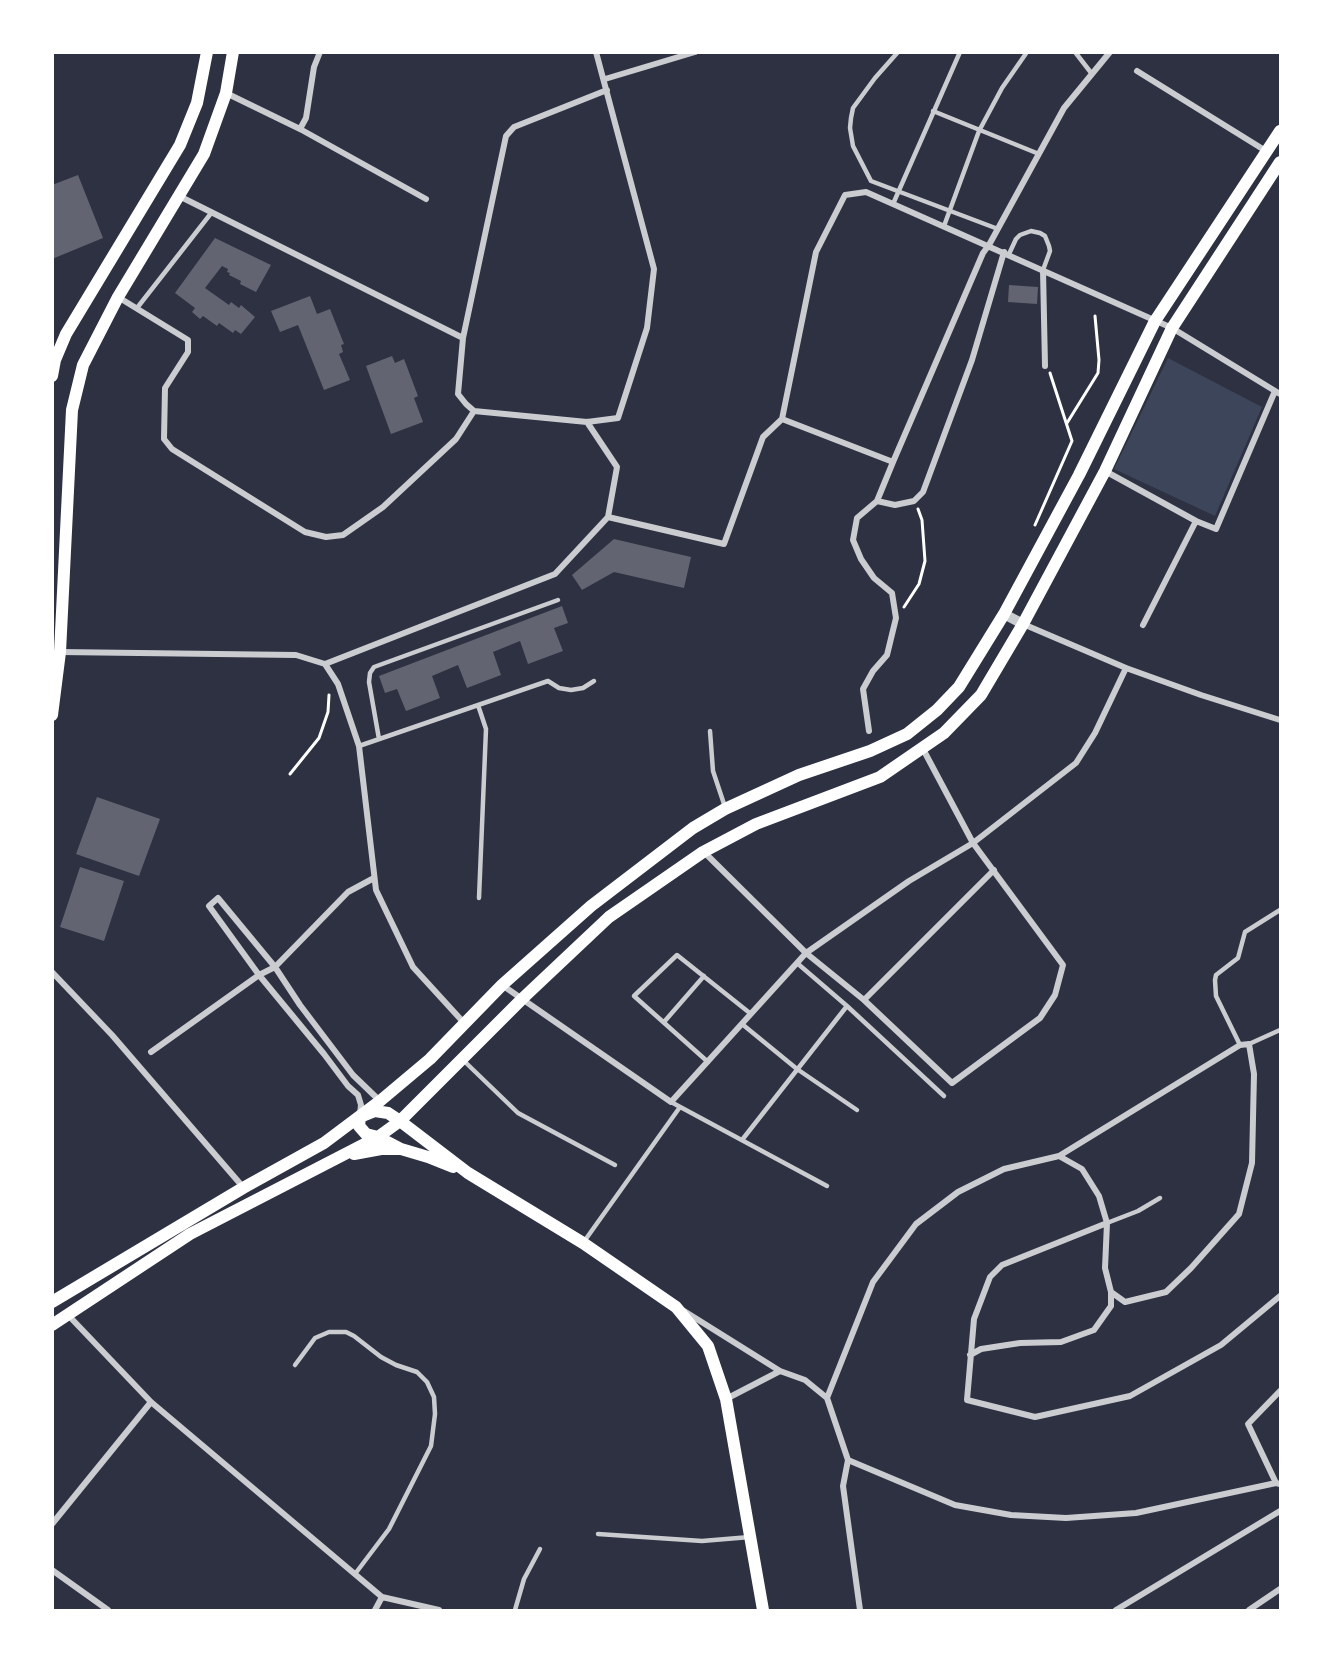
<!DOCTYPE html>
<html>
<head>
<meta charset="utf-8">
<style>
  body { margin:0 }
  #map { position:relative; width:1333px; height:1663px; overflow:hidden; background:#2d3142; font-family:Manrope,sans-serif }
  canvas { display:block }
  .frame { position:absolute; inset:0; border:54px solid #fff; pointer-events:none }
</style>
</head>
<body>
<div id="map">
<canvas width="1333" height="1663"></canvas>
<div class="frame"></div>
</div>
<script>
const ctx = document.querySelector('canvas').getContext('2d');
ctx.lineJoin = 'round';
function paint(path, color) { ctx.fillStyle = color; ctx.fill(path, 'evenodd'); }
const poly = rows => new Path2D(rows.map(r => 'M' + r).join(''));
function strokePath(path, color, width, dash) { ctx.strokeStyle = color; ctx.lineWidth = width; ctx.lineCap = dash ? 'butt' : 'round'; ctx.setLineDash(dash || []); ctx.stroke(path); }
const green = poly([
  [1168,358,1262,407,1215,516,1114,469]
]);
const building = poly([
  [78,175,103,238,52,259,52,185],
  [215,238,271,265,256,292,240,284,241,281,229,275,230,273,227,272,228,269,222,266,205,288,229,305,231,302,239,308,241,305,255,317,241,334,235,330,233,333,219,323,217,326,203,316,200,319,192,312,195,308,175,293],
  [1009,285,1038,287,1037,304,1008,302],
  [310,296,317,314,330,309,344,344,341,345,343,352,339,354,350,380,324,390,298,325,280,332,271,311],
  [392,356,395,363,404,359,418,396,414,398,423,422,391,434,366,366],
  [614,539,691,557,684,588,614,572,582,590,572,575],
  [562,606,568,623,554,628,563,651,528,664,520,641,493,652,501,675,467,688,458,665,432,676,440,698,406,711,397,689,385,693,379,676],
  [97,797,160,819,139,876,76,854],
  [80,867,124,881,104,941,60,927]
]);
const path = poly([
  [1067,423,1098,373,1099,360,1095,316],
  [1035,525,1072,441,1050,373],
  [904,607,919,584,925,561,922,520,918,509],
  [290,774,319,738,328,712,329,695]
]);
const service = poly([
  [898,52,875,78,853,108,851,118,850,128,853,146,871,181,998,229],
  [1075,52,1092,74],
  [933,111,1039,154],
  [893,204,960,52],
  [944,226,979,131,1002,88,1027,52],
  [1009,254,1016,239,1020,235,1031,231,1040,233,1045,236,1049,246,1050,251,1043,270],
  [137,308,212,212],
  [478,705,486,729,479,898],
  [710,731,713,771,725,807],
  [379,739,369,682,370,673,374,667,558,600],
  [359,746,548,681,559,688,571,690,583,688,594,681],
  [797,963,847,1006,944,1096],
  [664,1022,704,976],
  [742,1024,797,1069,857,1110],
  [1249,1044,1280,1030],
  [1240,1045,1216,996,1215,980,1216,975,1238,958,1245,932,1280,910],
  [463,1060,518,1113,615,1165],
  [708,1062,634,996,677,955,751,1014],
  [671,1102,827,1186],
  [742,1140,847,1006],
  [1107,1223,1138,1211,1160,1198],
  [583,1243,680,1107],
  [295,1365,315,1338,329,1332,346,1332,354,1336,381,1357,396,1365,417,1372,427,1382,434,1397,435,1414,431,1446,389,1529,355,1574],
  [598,1534,702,1541,750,1537],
  [515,1610,524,1579,540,1549]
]);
const minor = poly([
  [1137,71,1266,151],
  [605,79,695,52],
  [226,93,300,129,426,199],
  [300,129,306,118,314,67,320,52],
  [179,196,463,338,458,394,466,404,474,411,587,422,618,418,647,328,654,269,596,52],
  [1043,270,1045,366],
  [118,297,188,340,188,352,165,388,164,439,172,449,305,532,326,537,343,535,383,507,456,439,474,411],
  [463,338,506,136,514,127,607,90],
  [782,419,893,462,877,501,857,518,853,540,861,559,874,578,892,593,896,618,887,655,873,671,863,689,869,731],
  [587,422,617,467,608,517],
  [893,462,983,253,989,245,1064,108,1110,52],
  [1105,471,1196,521,1143,625],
  [877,501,895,505,914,501,923,492,972,360,1004,252],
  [1196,521,1216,529,1275,391],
  [1023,624,1126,668,1201,695,1280,720],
  [60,652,296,655,325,664,338,684,359,746,376,890,413,967,465,1024],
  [325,664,555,574,608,517,724,544,763,437,782,419,816,252,845,195,866,192,1172,328,1280,394],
  [704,852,806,953,864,1000,952,1083,1040,1018,1055,995,1063,965,973,843,923,749],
  [52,972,112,1035,243,1187],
  [502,985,671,1102,806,953,909,881,973,843,1076,763,1095,733,1126,668],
  [864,1000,994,870],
  [151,1052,259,975,275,967,348,892,374,878],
  [360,1114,361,1105,358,1095,348,1086,324,1054,259,975,209,906,218,898,275,967,300,1005,353,1075,380,1101],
  [1107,1223,1002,1265,990,1277,974,1319,967,1400,1035,1417,1130,1396,1221,1345,1280,1296],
  [684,1311,780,1371],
  [69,1316,151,1402,382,1597,439,1610],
  [970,1355,981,1349,1020,1343,1061,1342,1094,1330,1111,1306,1111,1292],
  [827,1398,873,1282,916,1224,958,1192,1004,1169,1059,1156,1240,1045,1249,1044,1254,1074,1252,1163,1239,1214,1191,1268,1166,1292,1125,1302,1111,1292,1105,1268,1107,1223,1099,1196,1082,1169,1059,1156],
  [726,1399,780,1371,805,1380,827,1398,848,1460,955,1505,1011,1515,1066,1518,1136,1513,1276,1483,1280,1484],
  [848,1460,843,1486,860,1610],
  [1276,1483,1248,1424,1280,1391],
  [52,1524,151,1402],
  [52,1570,108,1610],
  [375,1610,382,1597],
  [1116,1610,1280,1511],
  [1249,1610,1280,1589]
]);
const tertiary = poly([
  [1004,614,1023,624]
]);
const secondary = poly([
  [52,376,55,360,66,334,180,145,197,103,207,52],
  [52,715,60,652,72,410,83,365,118,297,204,154,226,93,233,52],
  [401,1149,378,1137,366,1134,359,1126,360,1117,375,1111,388,1113,400,1121,468,1173,583,1243,676,1307,708,1346,726,1399,763,1610],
  [354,1154,381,1149,401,1149,428,1157,453,1167],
  [52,1302,243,1188,324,1143,380,1101,430,1059,502,985,591,906,693,828,725,809,799,775,870,751,907,734,937,710,959,687,1004,614,1079,475,1155,321,1280,131],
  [52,1325,190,1234,378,1137,400,1121,522,999,609,917,703,852,756,824,880,777,944,733,981,695,1023,624,1105,471,1172,328,1280,162]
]);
paint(green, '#3c4559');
paint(building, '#626471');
strokePath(path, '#fff', 3);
strokePath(service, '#caccd0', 4.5);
strokePath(minor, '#caccd0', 6);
strokePath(tertiary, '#caccd0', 10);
strokePath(secondary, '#fff', 12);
</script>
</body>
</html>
